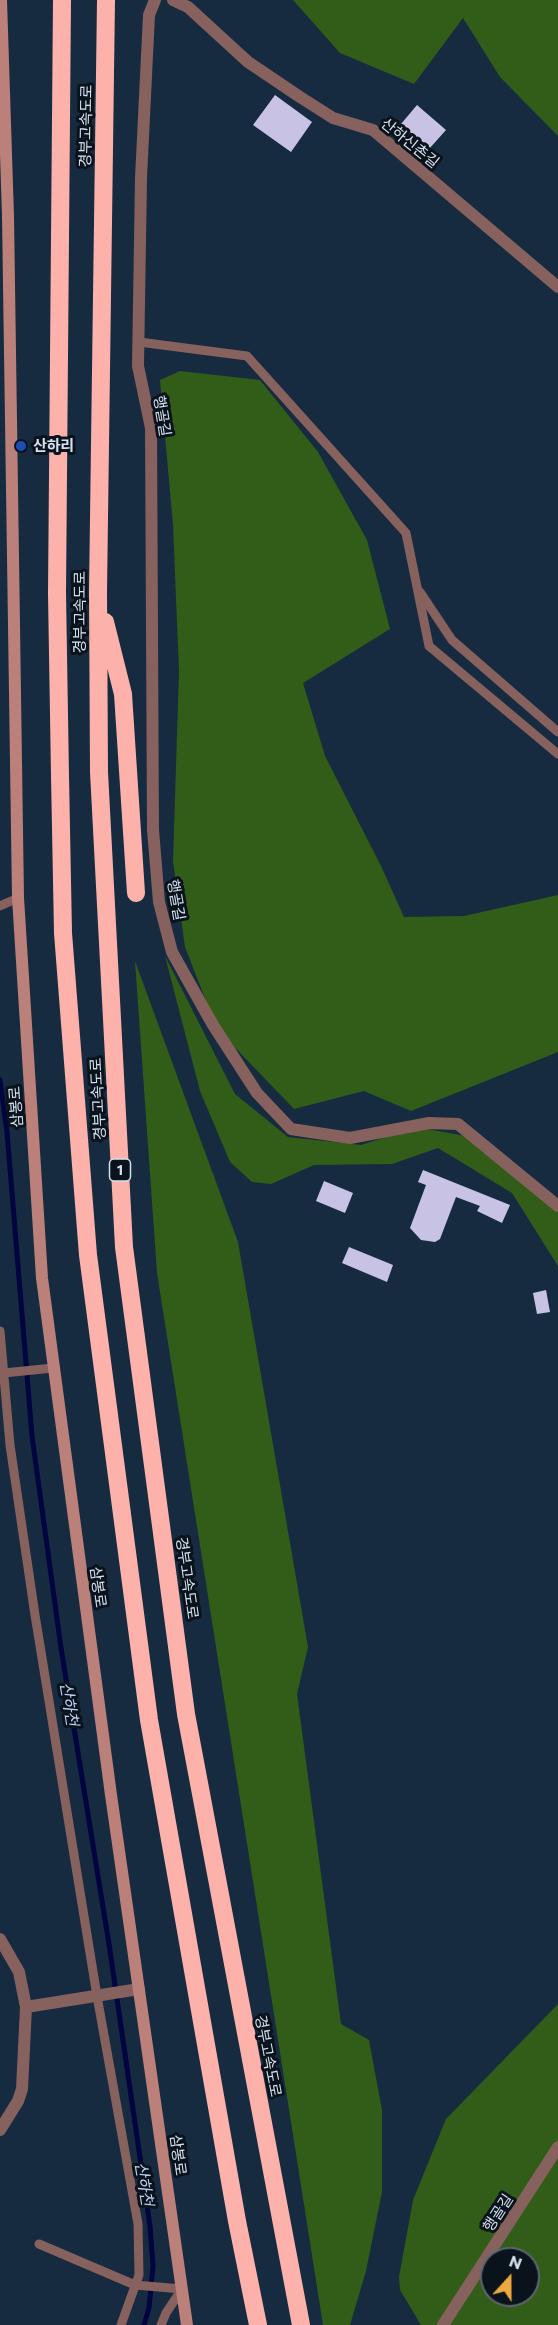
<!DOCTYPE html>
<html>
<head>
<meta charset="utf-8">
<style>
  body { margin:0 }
  #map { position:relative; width:558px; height:2325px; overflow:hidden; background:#162b40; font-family:Commissioner,sans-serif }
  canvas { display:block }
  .north { position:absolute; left:480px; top:2247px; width:60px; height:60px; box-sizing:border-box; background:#0a131c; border:2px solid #5b6570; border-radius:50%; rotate:21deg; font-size:16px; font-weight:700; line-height:24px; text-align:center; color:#d4e1ef }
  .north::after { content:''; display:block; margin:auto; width:21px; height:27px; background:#eea83c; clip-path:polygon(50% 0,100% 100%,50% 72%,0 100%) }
</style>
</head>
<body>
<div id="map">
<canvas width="558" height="2325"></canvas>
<div class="north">N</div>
</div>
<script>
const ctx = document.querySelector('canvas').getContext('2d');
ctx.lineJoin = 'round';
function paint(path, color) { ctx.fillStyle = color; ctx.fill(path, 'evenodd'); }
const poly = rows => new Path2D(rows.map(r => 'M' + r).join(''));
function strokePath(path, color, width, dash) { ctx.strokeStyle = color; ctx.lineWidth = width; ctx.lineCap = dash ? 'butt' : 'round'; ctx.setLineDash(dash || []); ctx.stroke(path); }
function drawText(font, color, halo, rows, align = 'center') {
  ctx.font = font + ' Commissioner,"Noto Sans KR",sans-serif'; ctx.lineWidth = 6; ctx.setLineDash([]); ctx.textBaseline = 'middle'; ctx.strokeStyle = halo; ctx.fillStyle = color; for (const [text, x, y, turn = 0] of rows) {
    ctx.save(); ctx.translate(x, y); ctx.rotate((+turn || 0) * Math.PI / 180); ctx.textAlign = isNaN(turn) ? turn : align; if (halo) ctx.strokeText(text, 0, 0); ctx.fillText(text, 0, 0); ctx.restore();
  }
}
const forest = poly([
  [293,0,558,0,558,136,500,77,463,18,414,84,340,53],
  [180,371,260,380,318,452,367,540,390,629,303,683,325,756,382,868,404,917,464,916,558,895,558,1052,411,1111,364,1091,294,1109,217,1029,185,947,173,861,179,671,173,525,160,380],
  [165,956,235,1094,288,1137,361,1145,429,1123,427,1129,471,1137,558,1202,558,1266,512,1193,438,1148,392,1164,314,1165,271,1184,252,1182,230,1162,200,1091],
  [135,961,238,1242,308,1647,297,1694,341,2024,369,2040,382,2110,382,2192,366,2271,350,2325,323,2325,157,1273],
  [558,2004,558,2325,421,2325,400,2290,399,2277,413,2200,446,2119],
  [492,2259,528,2259,528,2295,492,2295]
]);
const stream = poly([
  [0,1080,7,1132,32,1436,61,1648,109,1944,150,2226,153,2266,149,2308,144,2325]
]);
const building = poly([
  [275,95,312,122,291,152,253,125],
  [417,105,446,130,429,149,401,124],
  [423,1170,510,1205,502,1223,477,1211,480,1206,456,1197,440,1239,435,1242,421,1240,410,1228,426,1185,418,1182],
  [324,1181,353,1193,345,1213,316,1201],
  [349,1247,393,1265,387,1282,342,1263],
  [546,1290,550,1312,537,1314,533,1293]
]);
const service = poly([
  [139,342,247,356,406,533,429,646,558,754],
  [420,592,452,640,558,732],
  [0,906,18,898],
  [0,1331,10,1445,35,1615,97,1996,138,2224,139,2275,121,2325],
  [4,1373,53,1368],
  [39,2244,135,2285,182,2289,166,2313,161,2325]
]);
const minor = poly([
  [155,0,149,15,141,178,138,366,151,428,153,830,159,902,172,952,213,1025,257,1093,291,1129,350,1138,429,1123,458,1124,558,1206],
  [173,0,188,7,248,62,300,97,333,118,373,130,558,287],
  [0,1939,19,1972,26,2007],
  [0,2130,18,2101,22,2089,26,2007,139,1989],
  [443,2325,558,2147]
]);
const secondary = poly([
  [1,0,8,216,18,898,42,1278,111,1795,187,2325]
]);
const motorway = poly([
  [62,0,57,593,60,776,63,933,88,1255,149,1720,237,2221,258,2325],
  [106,0,98,592,99,772,124,1247,186,1714,301,2325],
  [105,622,123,694,136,893]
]);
const markers = [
  [21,446,6,"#1a4fb4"]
];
const shields = [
  [120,1170,21]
];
const shieldNames = [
  ["1",120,1170]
];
const streetNames = [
  ["경부고속도로",86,126,-89],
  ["산하신촌길",410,143,39],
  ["행골길",162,416,81],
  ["경부고속도로",80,612,-90],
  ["행골길",176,900,80],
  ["경부고속도로",98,1099,-93],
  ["삼봉로",16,1107,-94],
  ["경부고속도로",187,1578,82],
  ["삼봉로",98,1587,82],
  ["경부고속도로",268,2056,79],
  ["삼봉로",178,2155,82],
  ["행골길",498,2213,-57]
];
const poiNames = [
  ["산하리",33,446]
];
const waterNames = [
  ["산하천",69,1704,81],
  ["산하천",144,2184,81]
];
paint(forest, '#315d19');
strokePath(stream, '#00043f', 5);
paint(building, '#c8c3e5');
strokePath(service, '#86615d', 9);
strokePath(minor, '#86615d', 12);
strokePath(secondary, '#bb807a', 12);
strokePath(motorway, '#fcb2ab', 18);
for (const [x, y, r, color] of markers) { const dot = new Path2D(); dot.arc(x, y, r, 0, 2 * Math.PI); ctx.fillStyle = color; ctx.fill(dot); strokePath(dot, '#0a131c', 2); }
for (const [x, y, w] of shields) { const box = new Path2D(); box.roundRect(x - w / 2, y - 11, w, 22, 4.5); ctx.fillStyle = '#0a131c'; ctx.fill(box); strokePath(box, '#d4e1ef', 1.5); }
drawText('bold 14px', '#d4e1ef', null, shieldNames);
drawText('15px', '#d4e1ef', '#0a131c', streetNames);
drawText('bold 15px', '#d4e1ef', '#0a131c', poiNames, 'left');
drawText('italic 16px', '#bdd1f6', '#0a131c', waterNames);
</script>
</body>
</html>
